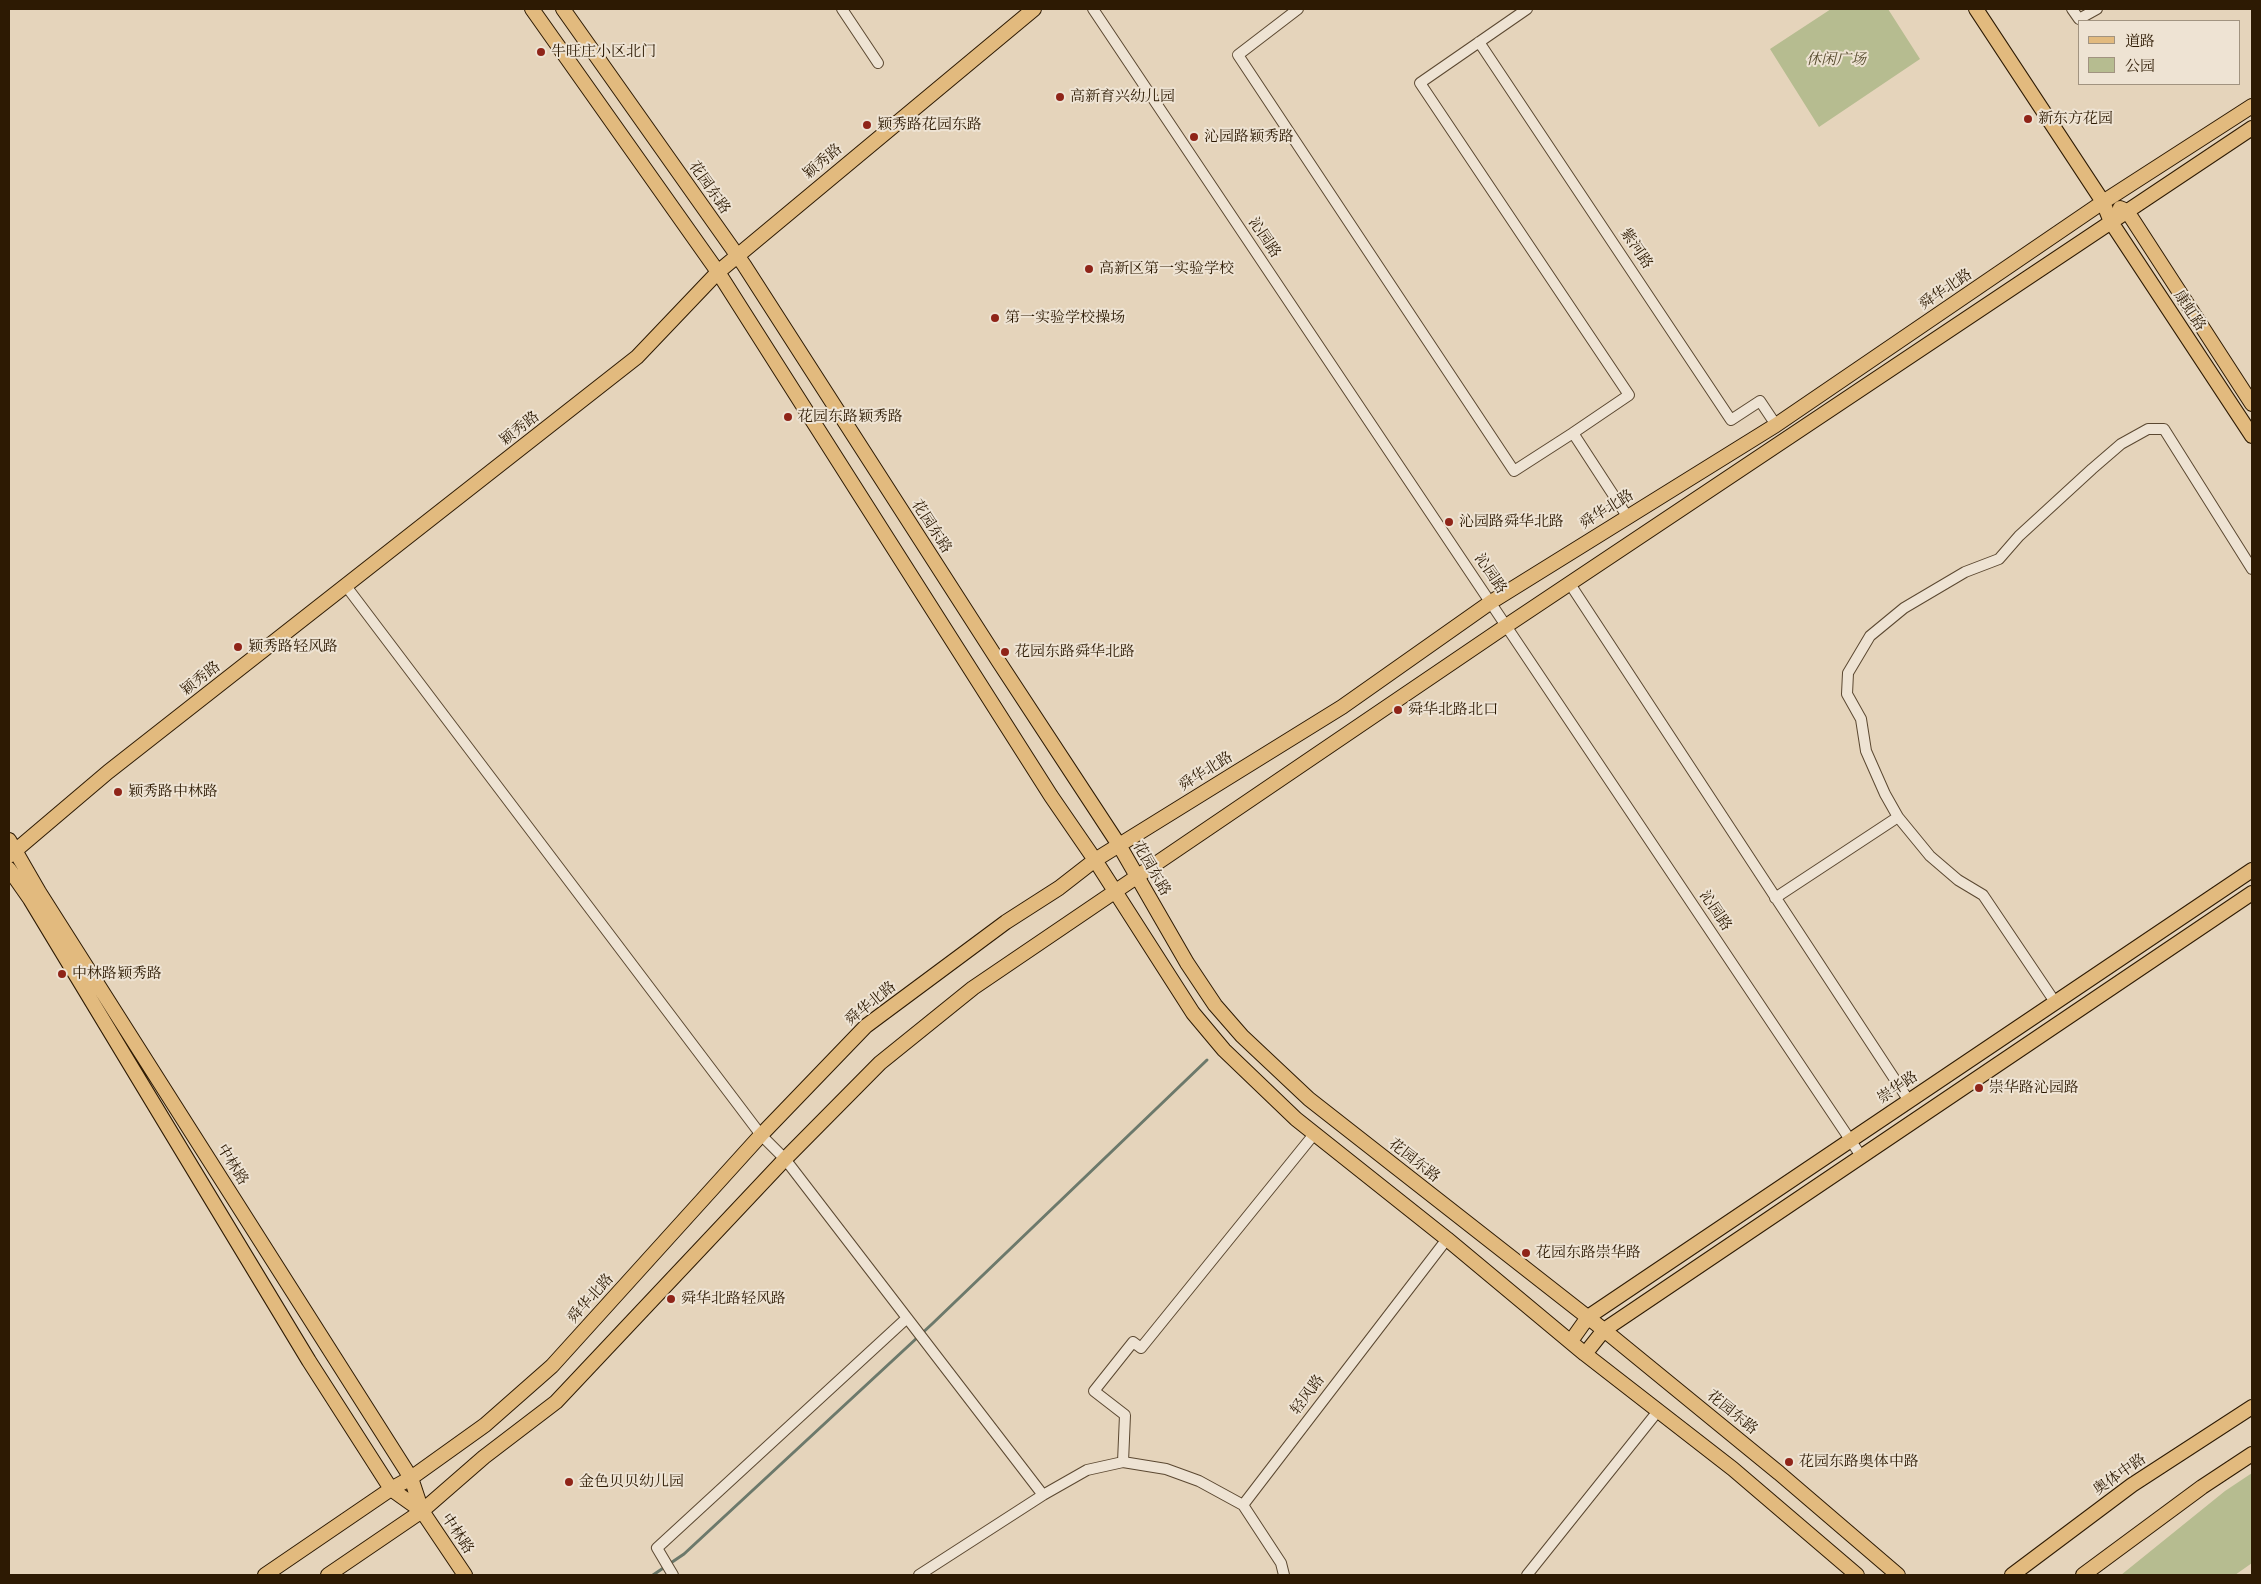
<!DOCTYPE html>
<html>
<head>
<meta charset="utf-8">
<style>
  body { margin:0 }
  #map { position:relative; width:2261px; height:1584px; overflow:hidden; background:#e5d4bb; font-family:"IM FELL Great Primer","Noto Serif SC",serif }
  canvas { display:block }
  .frame { position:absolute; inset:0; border:10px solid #2d1a03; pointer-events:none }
  .legend { position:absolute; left:2078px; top:20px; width:162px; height:65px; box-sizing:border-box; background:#eee3d3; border:1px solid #a19380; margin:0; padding:6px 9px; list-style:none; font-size:15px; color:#2d1a03 }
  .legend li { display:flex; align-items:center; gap:10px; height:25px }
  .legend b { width:25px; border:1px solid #a19380 }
</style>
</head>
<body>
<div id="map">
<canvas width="2261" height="1584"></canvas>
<div class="frame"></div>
<ul class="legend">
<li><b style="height:6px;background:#e2ba7e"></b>道路</li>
<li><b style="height:14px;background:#b6bc90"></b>公园</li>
</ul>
</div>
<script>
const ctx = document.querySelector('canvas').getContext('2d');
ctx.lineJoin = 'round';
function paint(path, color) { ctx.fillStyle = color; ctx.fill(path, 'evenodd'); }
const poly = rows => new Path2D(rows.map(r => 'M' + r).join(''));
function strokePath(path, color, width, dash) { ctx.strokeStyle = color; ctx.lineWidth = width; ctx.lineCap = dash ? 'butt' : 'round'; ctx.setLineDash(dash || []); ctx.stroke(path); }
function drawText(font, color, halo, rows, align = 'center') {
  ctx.font = font + ' "IM FELL Great Primer","Noto Serif SC",serif'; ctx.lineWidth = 4; ctx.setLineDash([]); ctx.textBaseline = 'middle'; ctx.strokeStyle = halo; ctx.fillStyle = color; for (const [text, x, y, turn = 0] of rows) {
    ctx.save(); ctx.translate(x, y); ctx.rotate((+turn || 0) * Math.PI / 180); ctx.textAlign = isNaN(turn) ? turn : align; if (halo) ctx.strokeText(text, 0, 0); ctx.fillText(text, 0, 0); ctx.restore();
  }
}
const green = poly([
  [1831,9,1888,9,1920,59,1819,127,1770,49],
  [2252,1473,2252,1563,2235,1575,2121,1575,2225,1491]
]);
const stream = poly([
  [653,1575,684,1554,932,1324,1207,1060]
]);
const minor = poly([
  [842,9,878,63],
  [1093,9,1861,1156],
  [1298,9,1238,55,1514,471,1573,433],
  [1527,9,1420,83,1629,395,1573,433,1627,516],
  [2072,9,2079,19,2097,9],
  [1479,42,1731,420,1760,401,1776,425],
  [1570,584,1909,1101],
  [346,586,761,1135,785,1159,1043,1495],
  [1775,898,1898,817],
  [2055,1002,1983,895,1958,880,1930,856,1898,817,1885,794,1866,751,1861,719,1847,694,1848,673,1870,636,1904,608,1965,572,1999,559,2019,536,2092,469,2121,444,2148,429,2164,429,2252,569],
  [1123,1462,1125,1415,1094,1391,1133,1342,1141,1348,1315,1133],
  [673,1575,657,1548,907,1318],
  [919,1575,1043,1495,1087,1470,1123,1462,1166,1469,1199,1481,1243,1505],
  [1284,1575,1281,1563,1243,1505,1447,1239],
  [1527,1575,1658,1411]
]);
const major = poly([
  [532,9,718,272,1051,796,1095,860,1193,1013,1224,1050,1296,1119,1447,1239,1585,1354,1733,1469,1857,1575],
  [563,9,744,265,999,662,1119,845,1187,963,1215,1005,1242,1036,1309,1099,1604,1330,1779,1473,1898,1575],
  [1976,9,2103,202,2111,222,2252,436],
  [2120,208,2127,211,2252,404],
  [9,840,39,892,411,1478,422,1511,465,1575],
  [9,856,108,772,637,357,718,272,1034,9],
  [9,869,30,899,309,1361,391,1489,422,1511],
  [1571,1341,1588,1317,2252,870],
  [1585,1354,1604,1330,2252,893],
  [265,1575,391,1489,411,1478,485,1425,552,1366,761,1135,866,1026,1006,922,1059,888,1095,860,1342,707,1491,602,1776,425,2103,202,2252,106],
  [328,1575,422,1511,484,1457,556,1402,785,1159,880,1063,973,988,1506,626,2252,128],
  [2012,1575,2132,1485,2252,1407],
  [2083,1575,2202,1487,2252,1454]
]);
const markers = [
  [541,52,5,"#8f2418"],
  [1060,97,5,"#8f2418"],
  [2028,119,5,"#8f2418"],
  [867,125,5,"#8f2418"],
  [1194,137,5,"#8f2418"],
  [1089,269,5,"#8f2418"],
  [995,318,5,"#8f2418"],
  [788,417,5,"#8f2418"],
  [1449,522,5,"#8f2418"],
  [238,647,5,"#8f2418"],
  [1005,652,5,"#8f2418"],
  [1398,710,5,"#8f2418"],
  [118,792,5,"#8f2418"],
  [62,974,5,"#8f2418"],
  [1979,1088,5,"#8f2418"],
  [1526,1253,5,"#8f2418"],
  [671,1299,5,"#8f2418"],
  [1789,1462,5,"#8f2418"],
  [569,1482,5,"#8f2418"]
];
const poiNames = [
  ["牛旺庄小区北门",551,52],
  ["高新育兴幼儿园",1070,97],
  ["新东方花园",2038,119],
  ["颖秀路花园东路",877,125],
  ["沁园路颖秀路",1204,137],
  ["高新区第一实验学校",1099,269],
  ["第一实验学校操场",1005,318],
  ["花园东路颖秀路",798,417],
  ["沁园路舜华北路",1459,522],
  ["颖秀路轻风路",248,647],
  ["花园东路舜华北路",1015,652],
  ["舜华北路北口",1408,710],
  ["颖秀路中林路",128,792],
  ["中林路颖秀路",72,974],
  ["崇华路沁园路",1989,1088],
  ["花园东路崇华路",1536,1253],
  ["舜华北路轻风路",681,1299],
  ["花园东路奥体中路",1799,1462],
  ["金色贝贝幼儿园",579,1482]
];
const parkNames = [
  ["休闲广场",1836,60]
];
const streetNames = [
  ["颖秀路",823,162,-40],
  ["花园东路",709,188,55],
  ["沁园路",1264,238,56],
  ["紫河路",1636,249,56],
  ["舜华北路",1946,290,-34],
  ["康虹路",2189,311,57],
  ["颖秀路",520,429,-38],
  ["舜华北路",1607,510,-32],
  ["花园东路",931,527,57],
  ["沁园路",1490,574,56],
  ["颖秀路",201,679,-38],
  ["舜华北路",1206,772,-32],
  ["花园东路",1151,869,60],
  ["沁园路",1715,911,56],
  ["舜华北路",871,1004,-39],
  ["崇华路",1898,1088,-34],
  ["花园东路",1414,1161,38],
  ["中林路",232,1165,58],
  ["舜华北路",591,1299,-48],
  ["轻风路",1308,1395,-53],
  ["花园东路",1732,1413,39],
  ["奥体中路",2120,1475,-35],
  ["中林路",457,1534,56]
];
paint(green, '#b6bc90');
strokePath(stream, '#6c796b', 3);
strokePath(minor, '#5b4831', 12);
strokePath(major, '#2d1a03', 16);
strokePath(minor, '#eee3d3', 10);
strokePath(major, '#e2ba7e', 14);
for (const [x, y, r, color] of markers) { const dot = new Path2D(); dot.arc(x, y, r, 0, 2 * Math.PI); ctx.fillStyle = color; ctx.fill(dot); strokePath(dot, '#eee3d3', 2); }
drawText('15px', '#2d1a03', '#eee3d3', poiNames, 'left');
drawText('italic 15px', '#564b2d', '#eee3d3', parkNames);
drawText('15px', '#2d1a03', '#eee3d3', streetNames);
</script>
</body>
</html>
